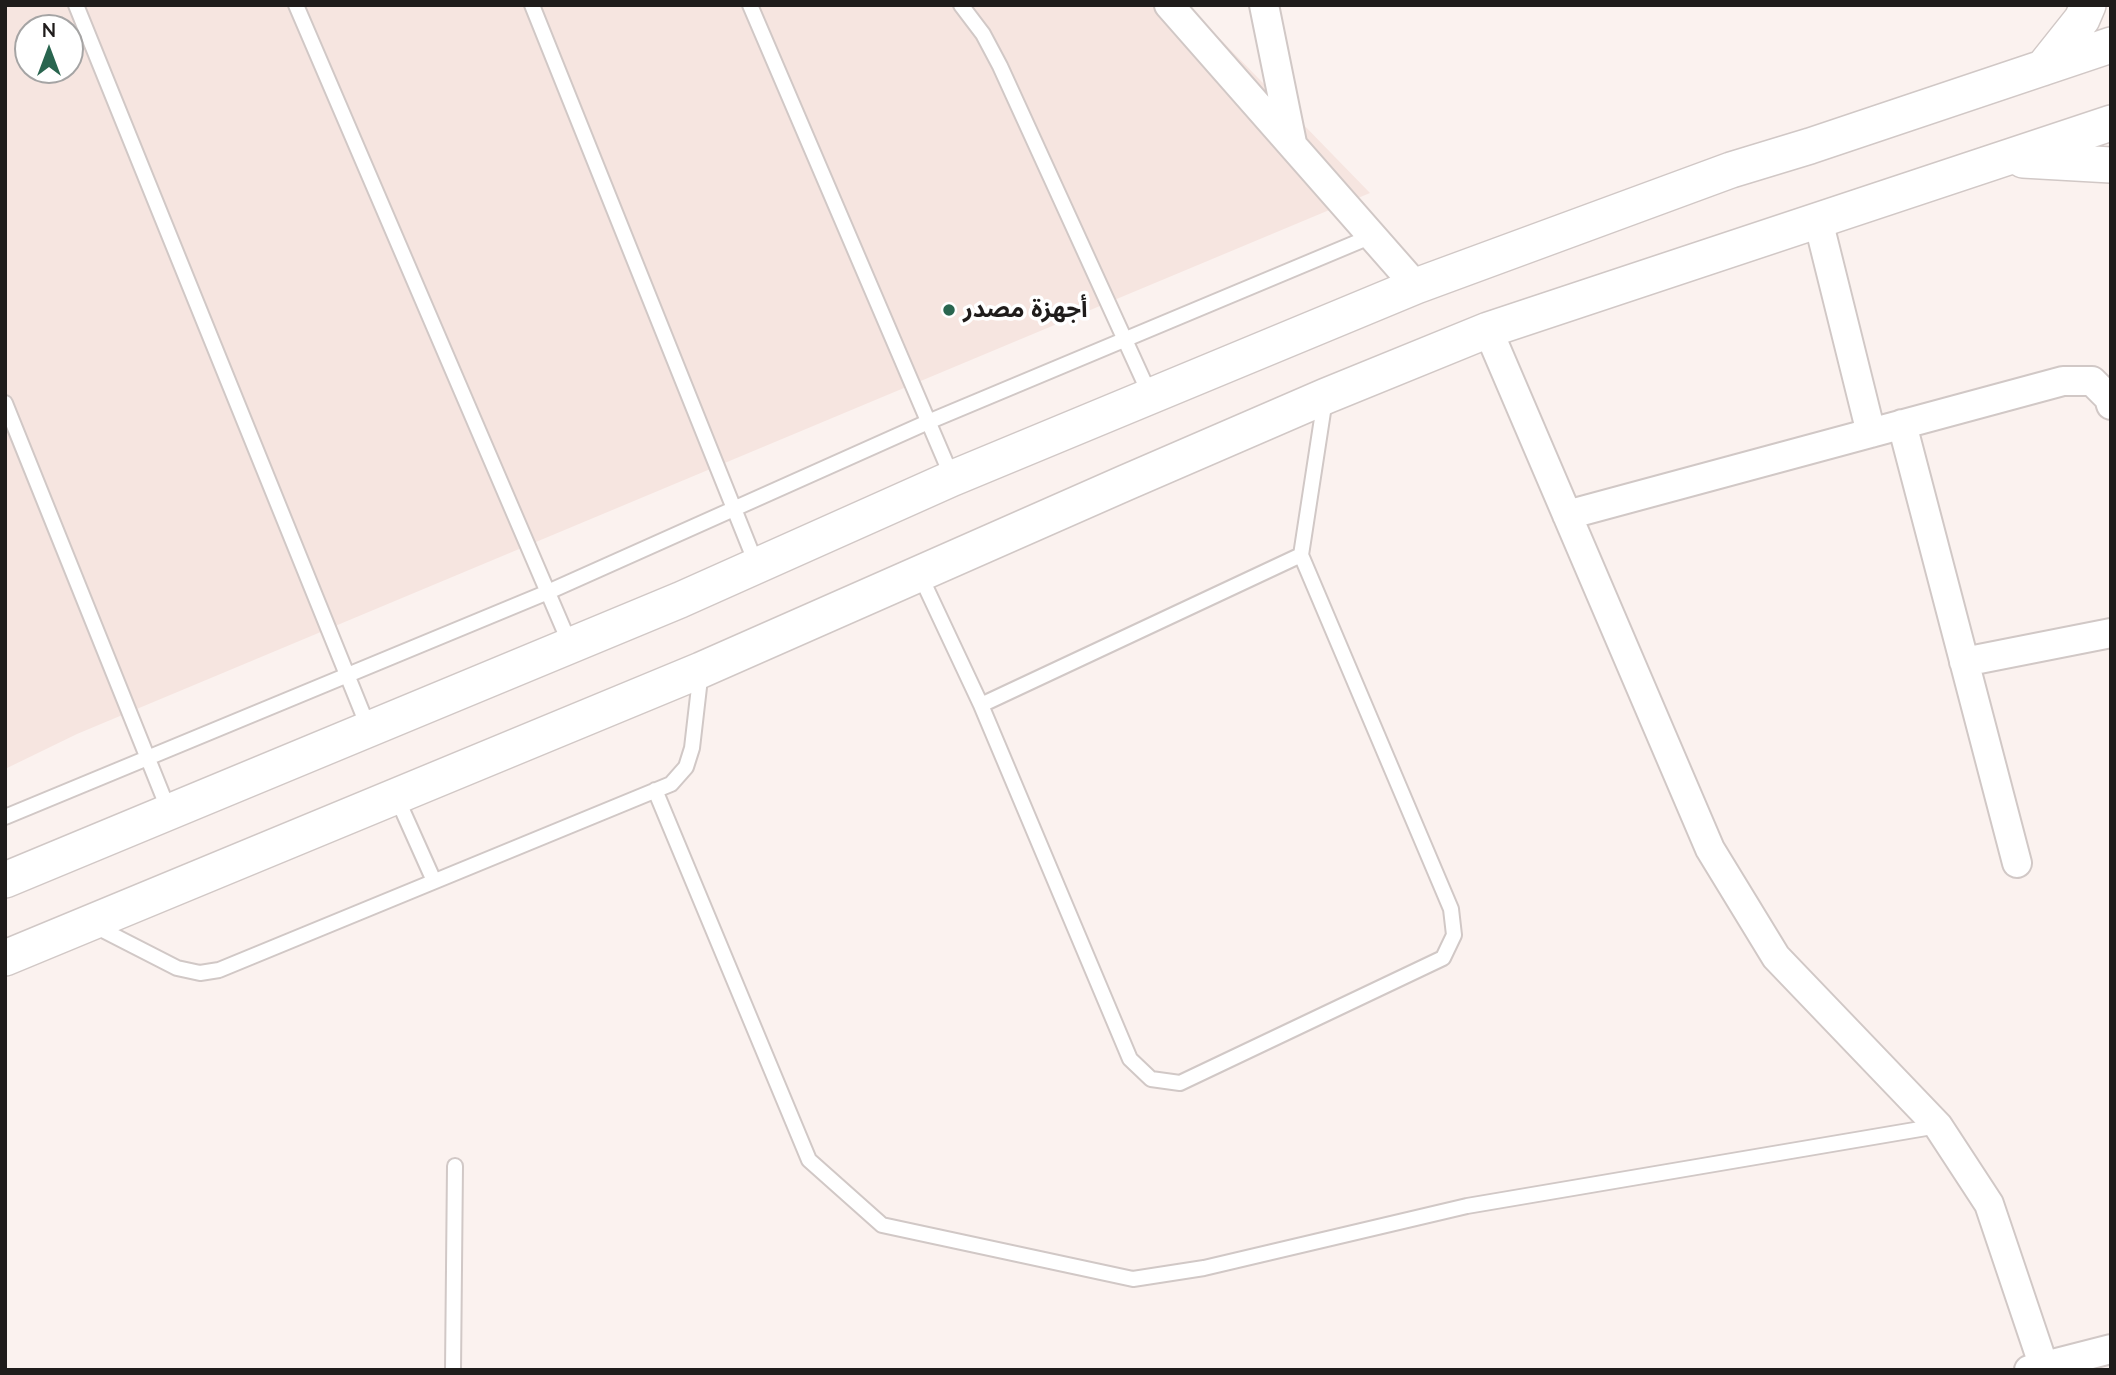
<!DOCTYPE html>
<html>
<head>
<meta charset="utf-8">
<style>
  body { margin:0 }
  #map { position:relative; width:2116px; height:1375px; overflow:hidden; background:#fbf2ef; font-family:Mulish,sans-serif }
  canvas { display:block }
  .frame { position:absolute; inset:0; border:7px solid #1f1c1b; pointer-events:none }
  .north { position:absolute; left:14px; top:14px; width:70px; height:70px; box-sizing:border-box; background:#fff; border:2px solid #a5a4a4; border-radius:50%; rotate:0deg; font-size:19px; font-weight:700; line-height:28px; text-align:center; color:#1f1c1b }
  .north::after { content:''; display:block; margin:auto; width:24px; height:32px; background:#29654f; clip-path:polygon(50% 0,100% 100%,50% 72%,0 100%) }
</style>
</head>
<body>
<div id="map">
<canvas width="2116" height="1375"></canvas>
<div class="frame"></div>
<div class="north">N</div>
</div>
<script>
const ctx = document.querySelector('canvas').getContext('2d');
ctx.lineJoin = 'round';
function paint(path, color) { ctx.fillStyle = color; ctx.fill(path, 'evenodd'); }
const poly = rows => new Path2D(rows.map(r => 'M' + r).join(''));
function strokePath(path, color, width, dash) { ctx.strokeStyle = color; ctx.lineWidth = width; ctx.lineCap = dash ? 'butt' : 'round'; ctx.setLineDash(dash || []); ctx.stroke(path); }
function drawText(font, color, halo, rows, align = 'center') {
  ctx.font = font + ' Mulish,"Noto Sans Arabic",sans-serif'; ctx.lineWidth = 7; ctx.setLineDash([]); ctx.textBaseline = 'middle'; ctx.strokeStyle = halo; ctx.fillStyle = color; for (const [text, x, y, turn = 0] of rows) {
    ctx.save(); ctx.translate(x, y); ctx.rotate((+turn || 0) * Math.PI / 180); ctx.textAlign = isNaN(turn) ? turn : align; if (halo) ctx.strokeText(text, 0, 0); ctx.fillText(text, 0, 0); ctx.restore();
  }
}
const built = poly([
  [5,5,1187,5,1370,193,77,734,5,769],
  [28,28,70,28,70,70,28,70]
]);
const service = poly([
  [76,5,369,729],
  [296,5,570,644],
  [532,5,757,566],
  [750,5,952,477],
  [961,5,983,34,1000,66,1151,397],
  [5,403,169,811],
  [920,575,981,705,1301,555,1325,399],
  [981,705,1130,1059,1151,1079,1180,1083,1443,958,1454,935,1451,909,1301,555],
  [655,790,809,1160,882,1225,1133,1279,1204,1268,1467,1206,1938,1126],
  [396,796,434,881],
  [5,817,548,592,928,422,1372,236],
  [93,925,177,968,200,973,219,970,671,784,686,767,692,748,701,670],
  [453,1370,455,1166]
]);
const minor = poly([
  [1169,5,1416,286],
  [1264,5,1292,143],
  [1818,220,1871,433],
  [1488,330,1710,849,1776,957,1938,1126,1989,1204,2045,1370],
  [1902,424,2017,863],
  [1567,515,2063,381,2092,381,2109,398,2111,405],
  [1964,662,2111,633],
  [2029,1370,2111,1349]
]);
const tertiary = poly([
  [2043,68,2082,19,2088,5],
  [2023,160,2111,165],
  [5,880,680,600,953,478,1416,286,1731,170,1810,146,2111,45],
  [5,958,701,670,1125,483,1326,396,1488,330,2111,123]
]);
const markers = [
  [949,310,7,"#29654f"]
];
const poiNames = [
  ["أجهزة مصدر",963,310]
];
paint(built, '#f6e5e0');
strokePath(service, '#d1c8c6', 18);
strokePath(minor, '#d1c8c6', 32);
strokePath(tertiary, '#d1c8c6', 38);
strokePath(service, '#fff', 14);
strokePath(minor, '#fff', 28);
strokePath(tertiary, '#fff', 35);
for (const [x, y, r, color] of markers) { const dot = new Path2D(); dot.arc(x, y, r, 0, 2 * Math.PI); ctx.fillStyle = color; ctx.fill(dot); strokePath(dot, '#fff', 2.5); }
drawText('bold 24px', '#1f1c1b', '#fff', poiNames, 'left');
</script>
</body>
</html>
